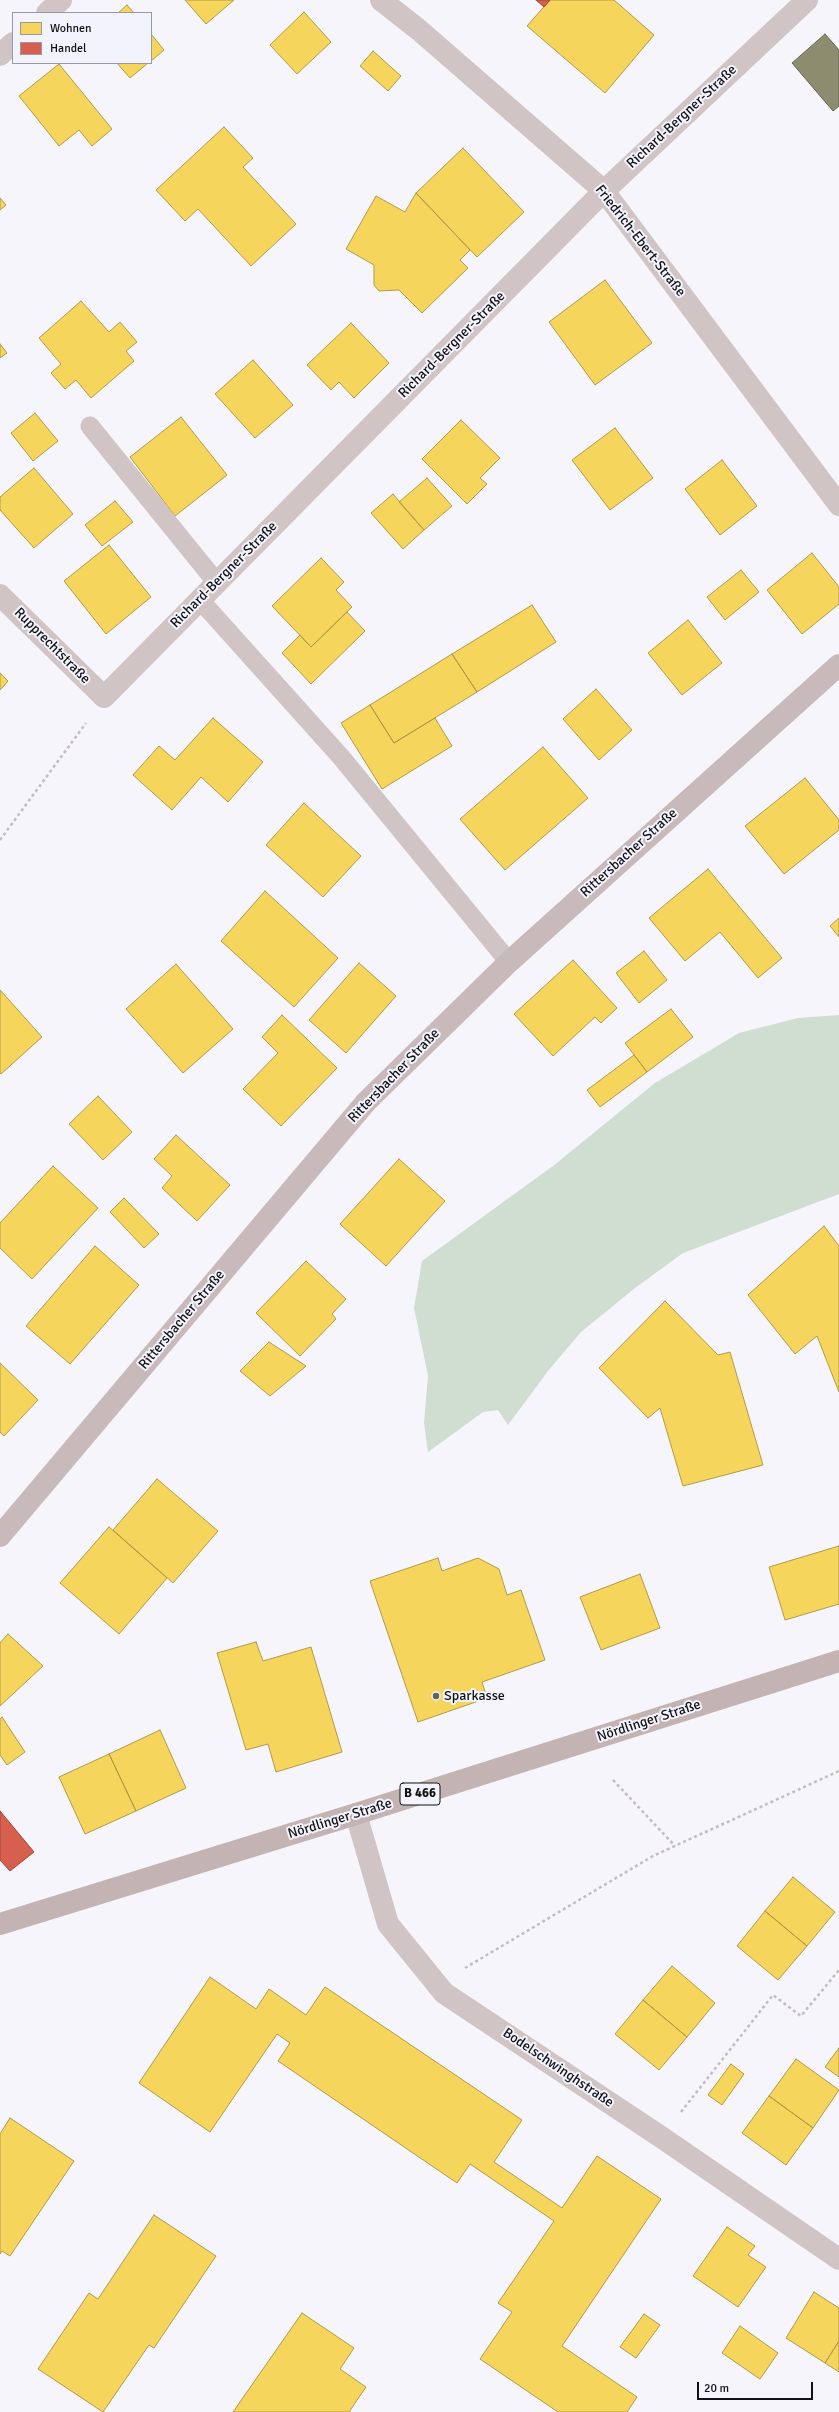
<!DOCTYPE html>
<html>
<head>
<meta charset="utf-8">
<style>
  body { margin:0 }
  #map { position:relative; width:839px; height:2412px; overflow:hidden; background:#f5f5fb; font-family:Signika,sans-serif }
  canvas { display:block }
  .legend { position:absolute; left:12px; top:12px; width:140px; height:52px; box-sizing:border-box; background:#f3f3fd; border:1px solid #9999a0; margin:0; padding:5px 7px; list-style:none; font-size:12px; color:#121215 }
  .legend li { display:flex; align-items:center; gap:8px; height:20px }
  .legend b { width:20px; border:1px solid #9999a0 }
  .scale { position:absolute; left:697px; top:2382px; width:116px; height:18px; box-sizing:border-box; border:2px solid #121215; border-top:0; padding-left:5px; font-size:12px; line-height:14px; white-space:nowrap; color:#121215; -webkit-text-stroke:3px #f3f3fd; paint-order:stroke }
</style>
</head>
<body>
<div id="map">
<canvas width="839" height="2412"></canvas>
<ul class="legend">
<li><b style="height:11px;background:#f6d55c"></b>Wohnen</li>
<li><b style="height:11px;background:#d6604d"></b>Handel</li>
</ul>
<div class="scale">20 m</div>
</div>
<script>
const ctx = document.querySelector('canvas').getContext('2d');
ctx.lineJoin = 'round';
function paint(path, color) { ctx.fillStyle = color; ctx.fill(path, 'evenodd'); }
const poly = rows => new Path2D(rows.map(r => 'M' + r).join(''));
function strokePath(path, color, width, dash) { ctx.strokeStyle = color; ctx.lineWidth = width; ctx.lineCap = dash ? 'butt' : 'round'; ctx.setLineDash(dash || []); ctx.stroke(path); }
function drawText(font, color, halo, rows, align = 'center') {
  ctx.font = font + ' Signika,sans-serif'; ctx.lineWidth = 4; ctx.setLineDash([]); ctx.textBaseline = 'middle'; ctx.strokeStyle = halo; ctx.fillStyle = color; for (const [text, x, y, turn = 0] of rows) {
    ctx.save(); ctx.translate(x, y); ctx.rotate((+turn || 0) * Math.PI / 180); ctx.textAlign = isNaN(turn) ? turn : align; if (halo) ctx.strokeText(text, 0, 0); ctx.fillText(text, 0, 0); ctx.restore();
  }
}
const green = poly([
  [839,1015,839,1194,683,1253,635,1288,581,1332,548,1371,508,1425,498,1410,483,1412,428,1452,424,1423,428,1376,414,1308,422,1261,553,1166,655,1083,739,1033,798,1018]
]);
const homes = poly([
  [185,0,234,0,206,24,185,0],
  [550,0,614,0,654,35,605,93,527,26,550,0],
  [127,5,134,13,118,13,127,5],
  [304,12,331,42,297,74,270,45,304,12],
  [151,34,164,50,151,61,151,34],
  [373,51,401,76,388,91,360,66,373,51],
  [117,63,148,63,130,78,117,63],
  [59,64,112,129,92,146,79,130,59,146,19,96,59,64],
  [224,127,253,158,243,167,296,224,251,266,198,209,185,221,156,190,224,127],
  [463,148,524,212,477,257,416,193,463,148],
  [416,193,470,250,460,260,468,268,422,313,399,290,379,291,374,285,374,265,346,249,376,196,405,212,416,193],
  [0,198,6,205,0,210,0,198],
  [605,280,652,343,595,385,549,322,605,280],
  [81,301,109,332,120,322,137,342,126,351,134,361,91,398,76,380,65,389,51,373,61,364,39,338,81,301],
  [351,323,389,363,354,398,339,382,331,390,307,365,351,323],
  [0,344,7,353,0,358,0,344],
  [253,360,293,405,255,438,215,394,253,360],
  [35,413,58,441,33,461,11,433,35,413],
  [181,417,227,475,175,516,130,457,181,417],
  [461,420,500,458,480,478,487,484,467,504,422,459,461,420],
  [615,428,653,478,610,510,572,460,615,428],
  [722,460,757,506,720,535,685,489,722,460],
  [34,468,73,514,34,548,0,510,0,497,34,468],
  [427,478,452,506,424,530,399,502,427,478],
  [393,494,424,530,403,549,371,513,393,494],
  [115,501,133,522,102,546,85,525,115,501],
  [109,545,151,597,106,634,64,581,109,545],
  [812,553,839,587,839,604,802,634,767,590,812,553],
  [321,558,344,582,336,590,352,607,311,647,272,606,321,558],
  [741,570,759,592,725,620,707,597,741,570],
  [532,605,556,642,477,692,452,654,532,605],
  [347,612,365,631,311,684,282,653,300,635,311,647,347,612],
  [688,620,722,663,682,695,648,653,688,620],
  [452,654,477,692,394,743,370,705,452,654],
  [0,673,8,681,0,690,0,673],
  [596,689,632,730,599,760,563,719,596,689],
  [370,705,394,743,435,718,452,746,382,789,341,723,370,705],
  [213,718,263,762,228,802,201,777,172,810,133,775,159,746,175,760,213,718],
  [543,747,588,798,505,870,460,819,543,747],
  [805,778,839,820,839,830,784,874,745,826,805,778],
  [304,803,361,856,323,897,266,845,304,803],
  [708,869,782,958,758,978,720,932,685,961,649,918,708,869],
  [265,891,338,958,294,1007,221,941,265,891],
  [839,918,839,937,830,926,839,918],
  [644,951,667,980,639,1003,616,973,644,951],
  [573,960,617,1008,601,1023,595,1017,553,1056,514,1014,573,960],
  [359,963,396,996,346,1053,309,1020,359,963],
  [176,964,233,1029,183,1073,126,1009,176,964],
  [0,990,42,1037,1,1074,0,1073,0,990],
  [671,1009,693,1037,647,1072,625,1043,671,1009],
  [282,1015,337,1068,281,1126,243,1089,278,1053,262,1037,282,1015],
  [634,1055,647,1072,600,1107,587,1090,634,1055],
  [98,1096,132,1132,103,1160,69,1124,98,1096],
  [176,1135,230,1185,197,1221,162,1188,172,1176,154,1159,176,1135],
  [399,1159,445,1201,386,1266,340,1224,399,1159],
  [53,1166,98,1208,32,1279,0,1248,0,1223,53,1166],
  [124,1198,159,1234,144,1248,110,1212,124,1198],
  [824,1226,839,1246,839,1392,817,1336,795,1354,748,1295,824,1226],
  [95,1246,139,1285,70,1364,26,1326,95,1246],
  [306,1261,346,1299,332,1314,336,1319,300,1356,256,1313,306,1261],
  [665,1301,718,1355,730,1352,763,1465,683,1486,660,1408,648,1418,599,1368,665,1301],
  [269,1342,306,1366,270,1396,240,1371,269,1342],
  [0,1363,38,1400,4,1436,0,1432,0,1363],
  [157,1479,218,1531,173,1583,113,1530,157,1479],
  [109,1527,167,1578,119,1634,60,1583,109,1527],
  [839,1546,839,1604,785,1620,769,1567,839,1546],
  [438,1558,442,1571,478,1558,499,1569,507,1595,521,1590,545,1660,482,1682,487,1698,418,1722,370,1581,438,1558],
  [640,1574,660,1628,601,1650,580,1597,640,1574],
  [8,1634,43,1666,0,1706,0,1643,8,1634],
  [256,1642,263,1661,311,1647,342,1752,276,1772,268,1744,246,1750,217,1653,256,1642],
  [2,1717,25,1752,7,1765,0,1755,0,1719,2,1717],
  [160,1730,186,1788,136,1811,109,1754,160,1730],
  [109,1754,136,1811,85,1834,59,1777,109,1754],
  [793,1877,835,1912,807,1946,765,1911,793,1877],
  [765,1911,807,1946,778,1980,737,1946,765,1911],
  [672,1966,715,2003,687,2037,643,2000,672,1966],
  [210,1977,256,2009,269,1989,306,2015,325,1987,522,2120,494,2162,562,2208,597,2156,661,2199,562,2346,637,2397,627,2412,558,2412,480,2359,512,2312,498,2303,554,2221,470,2164,457,2183,278,2061,290,2043,277,2034,210,2132,139,2083,210,1977],
  [643,2000,687,2037,659,2070,615,2034,643,2000],
  [839,2048,839,2077,825,2067,839,2048],
  [796,2059,839,2090,813,2128,769,2096,796,2059],
  [731,2064,744,2074,722,2105,708,2095,731,2064],
  [769,2096,813,2128,786,2165,742,2133,769,2096],
  [10,2118,74,2161,10,2256,2,2251,0,2254,0,2134,10,2118],
  [154,2215,216,2256,154,2348,149,2345,103,2412,38,2369,89,2293,98,2299,154,2215],
  [727,2227,755,2246,748,2255,766,2267,738,2307,693,2276,727,2227],
  [814,2292,839,2308,839,2341,825,2363,786,2338,814,2292],
  [302,2313,354,2348,340,2369,366,2387,349,2412,233,2412,302,2313],
  [644,2314,660,2325,636,2358,620,2347,644,2314],
  [740,2326,778,2353,760,2379,722,2353,740,2326],
  [839,2341,839,2372,825,2363,839,2341]
]);
const shops = poly([
  [536,0,550,0,544,7,536,0],
  [0,1811,34,1852,10,1871,0,1860,0,1811]
]);
const industry = poly([
  [825,34,839,50,839,106,833,111,792,63,825,34]
]);
const path = poly([
  [0,840,86,723],
  [613,1780,675,1846],
  [465,1968,653,1856,839,1771],
  [681,2112,773,1995,801,2016,839,1970]
]);
const service = poly([
  [90,426,217,583],
  [200,600,341,757,509,962]
]);
const minor = poly([
  [47,13,61,0],
  [0,55,13,43],
  [0,595,104,697,604,191,807,0],
  [356,1814,388,1924,444,1993,661,2137,839,2259]
]);
const tertiary = poly([
  [381,0,419,30,604,191,839,505]
]);
const secondary = poly([
  [0,1536,366,1102,509,962,839,665]
]);
const primary = poly([
  [0,1924,356,1814,839,1661]
]);
const markers = [
  [436,1696,4,"#616166"]
];
const shields = [
  [420,1794,40]
];
const shieldNames = [
  ["B 466",420,1794]
];
const streetNames = [
  ["Richard-Bergner-Straße",682,117,-43],
  ["Friedrich-Ebert-Straße",640,241,52],
  ["Richard-Bergner-Straße",452,345,-45],
  ["Richard-Bergner-Straße",224,575,-45],
  ["Rupprechtstraße",52,646,45],
  ["Rittersbacher Straße",629,853,-42],
  ["Rittersbacher Straße",394,1076,-46],
  ["Rittersbacher Straße",182,1320,-50],
  ["Nördlinger Straße",649,1721,-18],
  ["Nördlinger Straße",340,1819,-17],
  ["Bodelschwinghstraße",558,2068,34]
];
const poiNames = [
  ["Sparkasse",444,1696]
];
paint(green, '#d0ddd1');
paint(homes, '#f6d55c');
strokePath(homes, '#b29a47', 1);
paint(shops, '#d6604d');
strokePath(shops, '#9b493c', 1);
paint(industry, '#8c8c6e');
strokePath(industry, '#676753', 1);
strokePath(path, '#c4bcbd', 2.5, [3, 3]);
strokePath(service, '#d0c4c4', 19);
strokePath(minor, '#d0c4c4', 22);
strokePath(tertiary, '#d0c4c4', 22);
strokePath(secondary, '#c8baba', 22);
strokePath(primary, '#c3b3b3', 22);
for (const [x, y, r, color] of markers) { const dot = new Path2D(); dot.arc(x, y, r, 0, 2 * Math.PI); ctx.fillStyle = color; ctx.fill(dot); strokePath(dot, '#f3f3fd', 1.5); }
for (const [x, y, w] of shields) { const box = new Path2D(); box.roundRect(x - w / 2, y - 11, w, 22, 3); ctx.fillStyle = '#f3f3fd'; ctx.fill(box); strokePath(box, '#121215', 1); }
drawText('bold 13px', '#121215', null, shieldNames);
drawText('14px', '#121215', '#f3f3fd', streetNames);
drawText('14px', '#121215', '#f3f3fd', poiNames, 'left');
</script>
</body>
</html>
